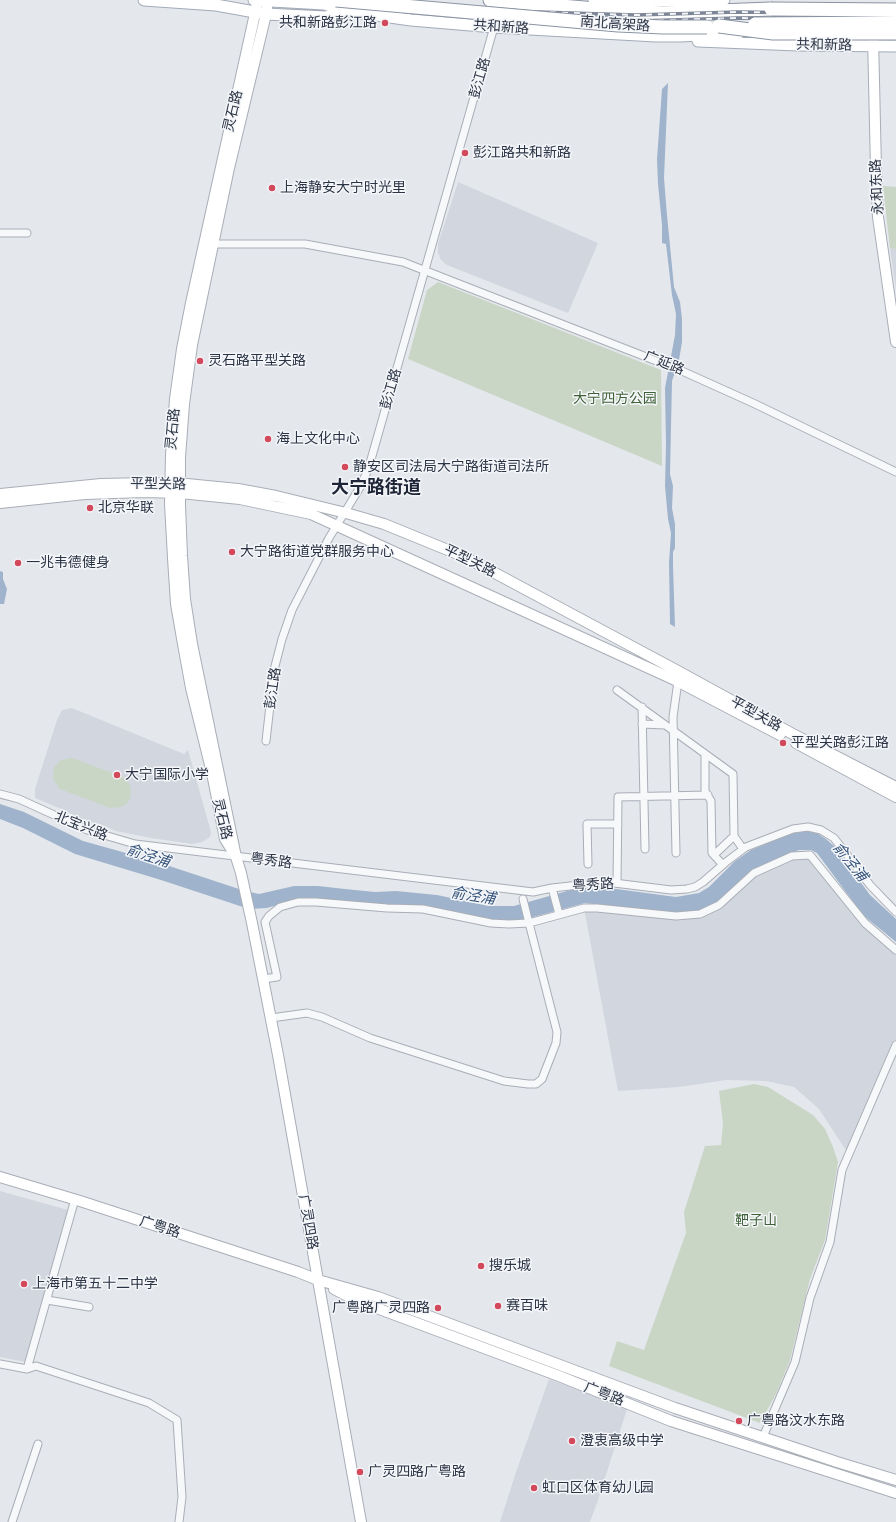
<!DOCTYPE html>
<html>
<head>
<meta charset="utf-8">
<style>
  body { margin:0 }
  canvas { display:block; background:#e4e7ec }
</style>
</head>
<body>
<canvas width="896" height="1522"></canvas>
<script>
const ctx = document.querySelector('canvas').getContext('2d');
ctx.lineJoin = 'round';
function paint(path, color) { ctx.fillStyle = color; ctx.fill(path, 'evenodd'); }
const poly = rows => new Path2D(rows.map(r => 'M' + r).join(''));
function strokePath(path, color, width, dash) { ctx.strokeStyle = color; ctx.lineWidth = width; ctx.lineCap = dash ? 'butt' : 'round'; ctx.setLineDash(dash || []); ctx.stroke(path); }
function drawText(font, color, halo, rows, align = 'center') {
  ctx.font = font + ' Quicksand,"Noto Sans SC",sans-serif'; ctx.lineWidth = 3; ctx.setLineDash([]); ctx.textBaseline = 'middle'; ctx.strokeStyle = halo; ctx.fillStyle = color; for (const [text, x, y, turn = 0] of rows) {
    ctx.save(); ctx.translate(x, y); ctx.rotate((+turn || 0) * Math.PI / 180); ctx.textAlign = isNaN(turn) ? turn : align; if (halo) ctx.strokeText(text, 0, 0); ctx.fillText(text, 0, 0); ctx.restore();
  }
}
const built = poly([
  [458,182,598,243,568,313,447,265,441,260,438,253,438,244],
  [890,248,896,249,896,289],
  [72,708,184,754,188,750,211,832,210,837,202,842,192,844,151,838,116,831,100,824,82,820,64,810,35,798,35,789,57,720,62,710],
  [810,855,865,923,896,950,896,1045,849,1155,819,1109,794,1087,766,1081,726,1080,679,1087,618,1091,584,908,676,916,754,873,792,856],
  [0,1191,68,1210,26,1362,0,1357],
  [549,1379,627,1409,597,1503,590,1522,500,1522,516,1472]
]);
const green = poly([
  [883,186,896,187,896,249,890,248],
  [438,282,661,370,662,466,408,359,427,290],
  [72,758,123,777,127,781,130,785,131,792,130,799,126,804,121,807,110,808,60,789,53,779,54,767,61,760],
  [754,1084,768,1087,813,1115,825,1129,833,1147,838,1162,825,1240,810,1279,790,1360,776,1394,760,1423,609,1366,617,1341,644,1350,686,1233,684,1212,705,1146,721,1145,723,1123,719,1091]
]);
const water = poly([
  [668,83,664,178,667,215,674,287,680,302,682,319,682,342,679,360,672,381,670,474,673,486,672,508,675,524,675,548,673,552,673,566,675,627,670,624,669,563,671,533,668,519,665,486,666,444,665,388,675,335,676,314,672,295,666,244,662,243,662,225,658,184,657,159,662,89],
  [0,571,3,572,3,579,7,589,4,604,0,604],
  [0,804,24,812,83,841,151,860,245,891,259,894,294,886,318,886,345,889,375,892,396,891,437,895,489,906,514,906,581,887,594,886,676,897,699,893,709,887,735,861,751,850,794,832,806,831,817,833,826,839,834,846,870,895,896,919,896,942,863,915,817,853,811,850,799,850,754,869,717,902,702,910,675,913,585,903,515,922,504,922,467,915,291,901,267,908,249,909,161,880,75,854,23,828,0,819]
]);
const street = poly([
  [0,233,27,233],
  [213,244,305,244,403,262,682,371,753,403,896,472],
  [617,690,733,774,734,836,743,849],
  [642,707,645,849],
  [642,724,665,725],
  [266,741,274,670,282,639,292,610,329,538,359,489,368,470,494,27],
  [705,754,705,791,711,801,712,853,723,865],
  [0,794,19,799,87,830,135,844,533,892,552,888,606,882,671,890,687,889,695,887,703,882,726,862,746,847,793,829,808,827,821,830,834,838,870,885,896,912],
  [676,853,673,717,678,681],
  [714,855,734,836],
  [588,864,587,824,618,824],
  [617,883,618,797,708,795],
  [552,888,559,914],
  [263,979,277,977,265,922,269,916,280,907,298,902,316,902,387,908,423,909,491,923,509,924,529,923,523,899],
  [271,1018,307,1013,322,1017,370,1038,504,1081,528,1084,536,1084,542,1079,556,1043,557,1032,529,923,584,908,597,908,676,916,700,914,719,905,754,873,792,856,810,855,865,923,896,950],
  [47,1300,89,1307],
  [0,1364,27,1369,36,1366,149,1403,177,1420,182,1497,179,1522],
  [27,1369,75,1199],
  [763,1437,795,1362,810,1298,830,1242,842,1170,896,1045],
  [12,1522,38,1444]
]);
const secondary = poly([
  [268,0,266,14,229,168,192,345,184,404,180,457,180,505,182,556,185,599,192,644,236,857,241,873,252,923,278,1055,361,1522],
  [873,37,876,169,878,217,896,342],
  [0,494,101,484,147,483,187,484,238,489,276,496,346,513,384,524,465,557,676,670,791,733,896,787],
  [0,503,85,494,144,492,180,493,240,499,311,514,675,680,780,735],
  [796,743,896,797],
  [233,852,225,839,212,773,191,688,183,644,176,604,173,558,170,504,171,455,175,399,182,349,191,303,258,0],
  [0,1177,80,1201,298,1272,318,1280,378,1297,675,1408,837,1462,896,1480],
  [334,1289,355,1300,559,1376,671,1421,896,1493]
]);
const primary = poly([
  [144,0,216,5,266,14,325,17,348,11,411,20,494,27,656,36,680,36,739,33],
  [254,0,324,4,348,11],
  [594,0,654,1,724,0],
  [698,41,798,45,896,46]
]);
const highway = poly([
  [490,0,620,11,663,13,771,9]
]);
const rail = poly([
  [538,12,636,15,738,12,896,14],
  [538,19,636,21,738,18,896,20]
]);
const highwayBridge = poly([
  [336,0,618,25,663,27,707,27],
  [771,9,896,10],
  [755,24,896,23],
  [719,26,773,33,896,33]
]);
const markers = [
  [385,23,4,"#d1495b"],
  [465,153,4,"#d1495b"],
  [272,188,4,"#d1495b"],
  [200,361,4,"#d1495b"],
  [268,439,4,"#d1495b"],
  [345,467,4,"#d1495b"],
  [90,508,4,"#d1495b"],
  [232,552,4,"#d1495b"],
  [18,563,4,"#d1495b"],
  [783,743,4,"#d1495b"],
  [117,775,4,"#d1495b"],
  [481,1266,4,"#d1495b"],
  [24,1284,4,"#d1495b"],
  [498,1306,4,"#d1495b"],
  [438,1308,4,"#d1495b"],
  [739,1421,4,"#d1495b"],
  [572,1441,4,"#d1495b"],
  [360,1472,4,"#d1495b"],
  [534,1488,4,"#d1495b"]
];
const poiNames = [
  ["共和新路彭江路",377,23,"right"],
  ["彭江路共和新路",473,153],
  ["上海静安大宁时光里",280,188],
  ["灵石路平型关路",208,361],
  ["海上文化中心",276,439],
  ["静安区司法局大宁路街道司法所",353,467],
  ["北京华联",98,508],
  ["大宁路街道党群服务中心",240,552],
  ["一兆韦德健身",26,563],
  ["平型关路彭江路",791,743],
  ["大宁国际小学",125,775],
  ["搜乐城",489,1266],
  ["上海市第五十二中学",32,1284],
  ["赛百味",506,1306],
  ["广粤路广灵四路",430,1308,"right"],
  ["广粤路汶水东路",747,1421],
  ["澄衷高级中学",580,1441],
  ["广灵四路广粤路",368,1472],
  ["虹口区体育幼儿园",542,1488]
];
const streetNames = [
  ["南北高架路",615,24,4],
  ["共和新路",501,27,4],
  ["共和新路",824,45,1],
  ["彭江路",480,78,-74],
  ["灵石路",233,111,-77],
  ["永和东路",877,187,-93],
  ["广延路",664,363,22],
  ["彭江路",391,389,-74],
  ["灵石路",173,429,-85],
  ["平型关路",158,484,1],
  ["平型关路",470,561,26],
  ["彭江路",273,688,-82],
  ["平型关路",756,714,29],
  ["灵石路",222,819,76],
  ["北宝兴路",81,826,22],
  ["粤秀路",271,861,7],
  ["粤秀路",593,885,-3],
  ["广灵四路",308,1222,80],
  ["广粤路",160,1227,18],
  ["广粤路",604,1394,21]
];
const parkNames = [
  ["大宁四方公园",615,399],
  ["靶子山",756,1221]
];
const waterNames = [
  ["俞泾浦",148,856,18],
  ["俞泾浦",850,862,51],
  ["俞泾浦",473,896,9]
];
const districtNames = [
  ["大宁路街道",376,488]
];
paint(built, '#d2d6de');
paint(green, '#c9d6c5');
paint(water, '#9fb4cc');
strokePath(street, '#a9aeb7', 9);
strokePath(secondary, '#a9aeb7', 12);
strokePath(primary, '#a3abb8', 13);
strokePath(highway, '#8b94a3', 15);
strokePath(street, '#f7f8fa', 7);
strokePath(secondary, '#fff', 10);
strokePath(primary, '#fff', 11);
strokePath(highway, '#fff', 13);
strokePath(rail, '#7d8696', 3.5);
strokePath(rail, '#f4f6f9', 2, [6]);
strokePath(highwayBridge, '#8b94a3', 15, []);
strokePath(highwayBridge, '#fff', 13);
for (const [x, y, r, color] of markers) { const dot = new Path2D(); dot.arc(x, y, r, 0, 2 * Math.PI); ctx.fillStyle = color; ctx.fill(dot); strokePath(dot, '#f4f6f9', 1.5); }
drawText('14px', '#2b3445', '#f4f6f9', poiNames, 'left');
drawText('14px', '#2b3445', '#f4f6f9', streetNames);
drawText('14px', '#3f6138', '#f4f6f9', parkNames);
drawText('italic 15px', '#34527a', '#f4f6f9', waterNames);
drawText('bold 18px', '#1d2536', '#f4f6f9', districtNames);
</script>
</body>
</html>
